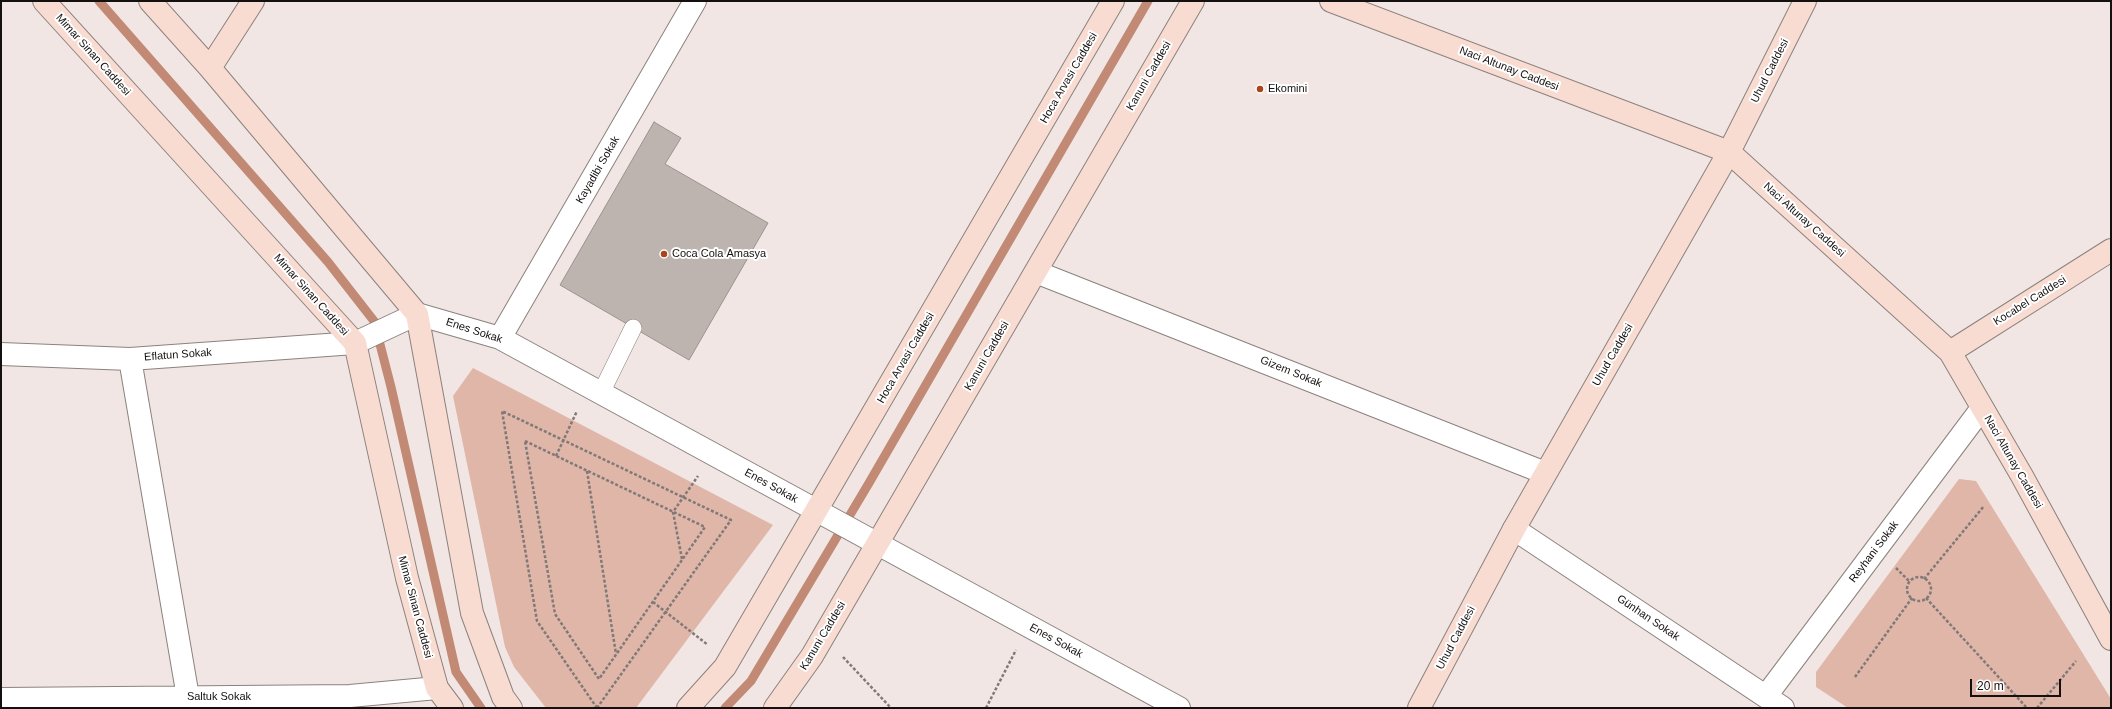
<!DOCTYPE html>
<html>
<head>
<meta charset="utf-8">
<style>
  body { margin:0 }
  #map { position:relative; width:2112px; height:709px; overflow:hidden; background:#f1e6e3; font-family:Helvetica,sans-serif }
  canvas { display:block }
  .frame { position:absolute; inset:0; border:2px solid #13100f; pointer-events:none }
  .scale { position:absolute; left:1970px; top:679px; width:91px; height:18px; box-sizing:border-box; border:2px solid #13100f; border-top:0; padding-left:5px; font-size:12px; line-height:14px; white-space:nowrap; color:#13100f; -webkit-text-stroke:3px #fff; paint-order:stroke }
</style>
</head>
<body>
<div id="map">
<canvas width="2112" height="709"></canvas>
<div class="frame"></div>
<div class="scale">20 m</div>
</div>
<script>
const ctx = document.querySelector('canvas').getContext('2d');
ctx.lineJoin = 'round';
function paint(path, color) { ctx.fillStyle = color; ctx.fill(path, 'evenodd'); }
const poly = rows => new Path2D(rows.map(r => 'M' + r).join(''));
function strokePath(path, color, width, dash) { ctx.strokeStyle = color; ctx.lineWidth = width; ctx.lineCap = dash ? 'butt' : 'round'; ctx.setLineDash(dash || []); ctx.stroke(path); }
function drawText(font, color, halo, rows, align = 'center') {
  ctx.font = font + ' Helvetica,sans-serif'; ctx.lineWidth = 4; ctx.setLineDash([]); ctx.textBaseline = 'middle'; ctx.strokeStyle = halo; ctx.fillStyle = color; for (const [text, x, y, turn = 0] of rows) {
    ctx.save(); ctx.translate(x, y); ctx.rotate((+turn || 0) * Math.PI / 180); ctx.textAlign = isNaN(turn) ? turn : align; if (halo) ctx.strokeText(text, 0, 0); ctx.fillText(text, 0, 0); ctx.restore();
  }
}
const green = poly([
  [473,368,773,525,636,708,546,708,514,667,505,647,453,396],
  [1959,479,1976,481,2111,699,2111,708,1848,708,1816,687,1816,672]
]);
const stream = poly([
  [99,1,328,262,374,321,391,387,456,672,481,708],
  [725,708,751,681,869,483,1148,1]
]);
const building = poly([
  [654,122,681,138,665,164,768,223,689,360,560,285,654,122]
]);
const path = poly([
  [525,441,705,527,599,679,555,614,525,441],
  [556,456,577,411],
  [587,471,616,654],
  [682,559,673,512,698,476],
  [1896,568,1910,582],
  '1907 589a12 12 0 1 1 24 0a12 12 0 1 1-24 0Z',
  [1924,579,1984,506],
  [1926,598,2027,708],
  [653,602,708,645],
  [843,657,891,708],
  [1855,677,1912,598],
  [597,708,537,621,502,411,731,520,597,708],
  [986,708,1016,650],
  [2037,708,2076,661]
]);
const lane = poly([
  [601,393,633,328]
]);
const street = poly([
  [1036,272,1545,473],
  [500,338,695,1],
  [1,354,130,359,355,343,417,314,500,338,1179,708],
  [130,359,188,697],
  [1514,529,1783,708],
  [1766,696,1982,408],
  [1,699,350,696,437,688]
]);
const secondary = poly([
  [44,1,355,343,407,578,437,688,452,708],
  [150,1,210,68,417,314,472,613,503,697,511,708],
  [1331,1,1729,152,1950,352,2022,476,2111,639],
  [210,68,253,1],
  [1950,352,2111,250],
  [688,708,725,667,1113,1],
  [775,708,812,656,1193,1],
  [1419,708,1514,529,1729,152,1805,1]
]);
const markers = [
  [1260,89,4,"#aa441b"],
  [664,254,4,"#aa441b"]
];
const streetNames = [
  ["Mimar Sinan Caddesi",93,55,48],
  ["Naci Altunay Caddesi",1509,69,21],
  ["Uhud Caddesi",1770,71,-63],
  ["Kanuni Caddesi",1149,76,-60],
  ["Hoca Arvasi Caddesi",1069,78,-60],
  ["Kayadibi Sokak",598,170,-60],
  ["Naci Altunay Caddesi",1804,220,42],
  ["Mimar Sinan Caddesi",311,295,48],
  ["Kocabel Caddesi",2030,301,-32],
  ["Enes Sokak",474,331,18],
  ["Eflatun Sokak",178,355,-4],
  ["Uhud Caddesi",1613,355,-60],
  ["Kanuni Caddesi",987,356,-60],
  ["Hoca Arvasi Caddesi",906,358,-60],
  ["Gizem Sokak",1291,372,22],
  ["Naci Altunay Caddesi",2013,462,60],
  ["Enes Sokak",771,486,29],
  ["Reyhani Sokak",1874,552,-53],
  ["Mimar Sinan Caddesi",415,607,75],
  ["Günhan Sokak",1648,618,34],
  ["Kanuni Caddesi",823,636,-59],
  ["Uhud Caddesi",1456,638,-62],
  ["Enes Sokak",1056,641,29],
  ["Saltuk Sokak",219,697]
];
const poiNames = [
  ["Ekomini",1268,89],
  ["Coca Cola Amasya",672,254]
];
paint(green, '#dfb6a8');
strokePath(stream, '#c28975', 9);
paint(building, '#bdb3af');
strokePath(building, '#9b928e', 1);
strokePath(lane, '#8b827e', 18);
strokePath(street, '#8b827e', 24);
strokePath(secondary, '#8b827e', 24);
strokePath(path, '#807977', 2.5, [3, 2]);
strokePath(lane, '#fff', 17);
strokePath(street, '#fff', 22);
strokePath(secondary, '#f8dbd1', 22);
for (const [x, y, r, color] of markers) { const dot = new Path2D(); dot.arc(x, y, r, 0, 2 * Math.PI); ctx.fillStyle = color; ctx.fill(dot); strokePath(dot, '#fff', 1.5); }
drawText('11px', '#13100f', '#fff', streetNames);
drawText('11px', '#13100f', '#fff', poiNames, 'left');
</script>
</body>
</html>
